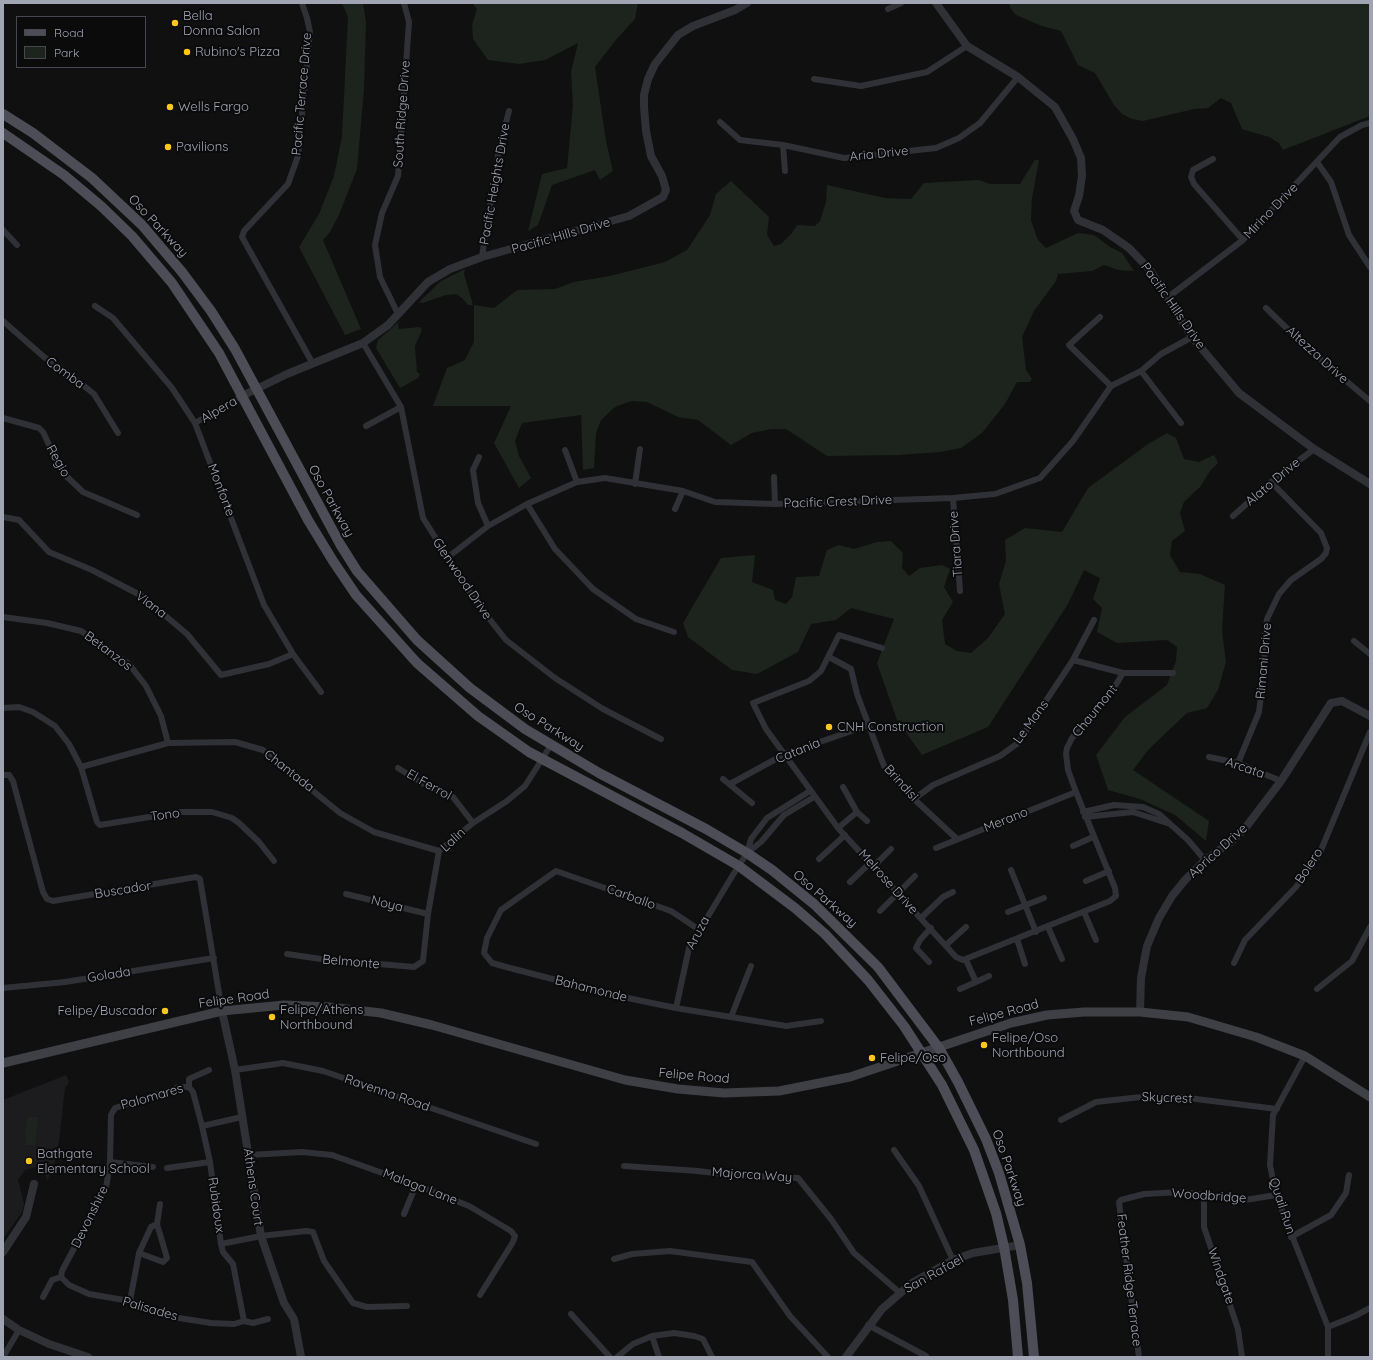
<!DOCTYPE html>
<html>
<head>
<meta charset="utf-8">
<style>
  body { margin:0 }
  #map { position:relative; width:1373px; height:1360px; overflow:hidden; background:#101011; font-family:Quicksand,sans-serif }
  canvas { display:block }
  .frame { position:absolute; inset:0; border:4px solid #a0a4b3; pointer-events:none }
  .legend { position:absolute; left:16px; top:16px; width:130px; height:52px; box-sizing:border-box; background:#0b0b0c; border:1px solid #47484f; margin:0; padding:5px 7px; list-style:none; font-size:12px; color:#a0a4b3 }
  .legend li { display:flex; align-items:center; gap:8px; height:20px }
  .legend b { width:20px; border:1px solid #47484f }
</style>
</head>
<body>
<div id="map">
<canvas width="1373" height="1360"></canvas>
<div class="frame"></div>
<ul class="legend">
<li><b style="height:5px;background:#4c4d56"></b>Road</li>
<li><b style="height:11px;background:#1c241d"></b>Park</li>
</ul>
</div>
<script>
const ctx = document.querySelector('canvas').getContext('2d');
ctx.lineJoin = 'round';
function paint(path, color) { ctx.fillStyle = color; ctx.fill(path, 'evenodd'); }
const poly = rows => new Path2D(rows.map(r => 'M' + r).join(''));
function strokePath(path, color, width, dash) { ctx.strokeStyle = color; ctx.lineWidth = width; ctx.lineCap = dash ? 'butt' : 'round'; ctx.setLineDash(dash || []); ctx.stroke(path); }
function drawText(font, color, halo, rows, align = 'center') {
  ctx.font = font + ' Quicksand,sans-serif'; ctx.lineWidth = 4; ctx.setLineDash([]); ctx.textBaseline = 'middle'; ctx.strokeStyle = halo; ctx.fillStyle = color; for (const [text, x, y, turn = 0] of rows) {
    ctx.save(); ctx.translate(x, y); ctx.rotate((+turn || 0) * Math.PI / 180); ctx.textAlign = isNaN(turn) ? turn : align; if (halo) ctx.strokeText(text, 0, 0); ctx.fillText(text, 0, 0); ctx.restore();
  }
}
const built = poly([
  [66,1075,69,1082,65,1088,59,1141,54,1166,47,1181,46,1176,41,1170,36,1167,25,1170,18,1180,24,1204,22,1212,3,1239,3,1100]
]);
const green = poly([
  [342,3,363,3,366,22,364,89,357,169,339,215,330,232,323,240,361,329,345,335,299,247,319,214,334,176,342,136,348,17],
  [472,3,638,3,635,19,615,41,595,67,606,141,613,171,600,180,595,170,552,185,538,225,528,231,542,174,567,168,573,105,571,72,578,43,545,60,519,64,488,60,473,39,472,25,477,9],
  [1009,3,1370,3,1370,116,1283,150,1279,143,1269,137,1242,129,1231,103,1221,98,1208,108,1194,109,1143,121,1132,119,1122,114,1114,105,1095,73,1078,65,1061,31,1042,26,1016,15,1011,9],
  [1035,160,1039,160,1032,198,1031,220,1038,240,1046,248,1078,233,1094,235,1110,247,1122,253,1134,271,1118,270,1104,265,1092,271,1058,274,1056,281,1034,311,1022,337,1026,370,1032,379,1030,382,1017,382,1005,404,982,433,961,448,940,452,899,455,827,456,786,429,771,429,752,433,731,445,698,420,678,417,647,402,631,401,615,407,601,420,596,433,594,468,583,470,581,415,522,423,515,441,519,456,531,478,519,488,494,443,511,406,433,406,447,368,465,360,474,342,474,305,494,308,517,290,555,289,574,282,610,276,665,262,687,250,710,215,716,194,731,181,769,217,767,235,774,246,781,244,792,233,797,225,815,226,820,221,826,202,827,185,885,198,911,199,924,183,979,180,990,184,1020,184],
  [465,269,464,274,473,305,468,305,462,298,456,294,446,295,423,303,419,302,441,281],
  [402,319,398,324,399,329,420,327,422,330,415,346,417,372,420,374,418,378,400,388,376,348,378,340],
  [1167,433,1176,438,1184,459,1199,462,1214,455,1218,463,1210,471,1200,487,1184,502,1180,513,1185,531,1172,541,1170,555,1180,572,1200,574,1225,585,1222,631,1226,662,1218,690,1207,708,1187,713,1149,749,1133,770,1209,821,1206,841,1175,815,1140,799,1108,790,1096,755,1125,717,1167,685,1176,661,1177,647,1167,640,1117,643,1097,632,1102,608,1093,599,1100,578,1084,570,1068,604,988,727,922,755,897,720,877,663,894,619,851,608,836,620,811,624,798,652,757,674,732,670,688,637,683,623,721,558,755,555,752,582,773,590,775,600,786,604,792,597,796,577,819,576,827,550,839,545,854,549,877,542,891,541,903,553,902,568,909,576,920,568,942,565,950,569,944,587,953,602,942,620,945,644,957,651,971,653,988,638,1005,614,999,584,1006,561,1005,540,1025,528,1062,532,1088,488,1148,444],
  [28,1117,38,1117,35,1145,26,1145,25,1132]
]);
const minor = poly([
  [302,3,307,18,310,32,298,156,288,184,244,231,242,237,313,364],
  [888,9,901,3],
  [814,79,861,86,927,72,967,46],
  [720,122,740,140,783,145,844,158,936,148,959,138,980,123,1018,77],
  [783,145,785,171],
  [1213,159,1193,170,1191,177,1194,184,1243,240],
  [1317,162,1331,182,1349,235,1370,267],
  [3,230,17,245],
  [482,257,489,210,497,177,498,153,509,111],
  [1167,298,1243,240,1340,137,1362,125,1370,123],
  [95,306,113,318,172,388,195,423,264,605,293,654,321,692],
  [1266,308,1307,348,1370,401],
  [398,314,380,277,375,245,382,213,398,176,409,22,404,3],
  [1100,317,1069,345,1111,386],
  [3,321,44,357,68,373,94,394,118,433],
  [363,343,401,407,423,518,476,602,506,640,555,678,603,709,661,739],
  [1141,371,1181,423],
  [3,418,39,428,43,432,62,472,83,492,137,515],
  [195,423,242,396],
  [366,426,401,407],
  [565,450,577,482],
  [479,457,473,470,478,503,488,526],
  [774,477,775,504],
  [635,484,640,449],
  [953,498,960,591],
  [527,504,555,549,593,589,636,619,674,632],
  [675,509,683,491],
  [1233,516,1271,482,1314,449],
  [3,517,19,520,49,552,92,570,142,596,187,634,221,675,269,664,293,654],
  [447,558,488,526,527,504,577,482,605,478,683,491,715,502,775,504,953,498,995,494,1040,478,1073,441,1111,386,1141,371,1161,354,1192,337],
  [3,617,47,623,81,631,129,664,146,686,161,716,168,743],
  [1354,641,1370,654],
  [882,648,839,635,821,671,809,681,753,703,766,729,838,828,956,957,963,960,1110,901,1116,896,1115,888,1076,792,1068,770,1066,754,1067,748,1072,738,1114,688,1123,673],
  [829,657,851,669,857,694,884,766,914,799,957,839],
  [1073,660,1123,673,1173,673],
  [3,708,19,707,33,712,55,726,69,744,81,767,97,822,100,825,180,812,212,812,232,818,239,823,259,842,274,861],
  [1209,757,1238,763,1281,781],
  [1238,763,1259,712,1264,671,1265,633,1267,619,1279,594,1291,580,1321,559,1326,553,1327,548,1321,533,1271,482],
  [81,767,168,743,235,742,263,750,340,813,374,832,439,851],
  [398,768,422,783,453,797,473,823],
  [3,775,9,775,13,781,43,892,47,899,53,901,196,877,200,879,222,1011],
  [723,779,752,803],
  [730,784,785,754,869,725],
  [914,799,933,785,1000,756,1018,743,1073,660,1094,620],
  [857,812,867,821],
  [1083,812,1114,805,1143,807,1159,814,1188,840,1205,860],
  [1085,817,1133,812,1167,823],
  [838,828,857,812,843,787],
  [1073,846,1093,837],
  [936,848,1076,792],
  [747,853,751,839,767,818,810,791],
  [819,859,845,835],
  [874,866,891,849],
  [1011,870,1036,932],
  [1086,881,1109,871],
  [850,882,871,862],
  [346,894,428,914],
  [880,911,915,876],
  [1008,912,1044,898],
  [1084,912,1096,940],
  [921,918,943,897,953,892],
  [1048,927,1062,959],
  [698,929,671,911,556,871,501,910,487,938,484,953,492,963,510,968,618,996,676,1008,786,1026,821,1021],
  [1017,939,1025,964],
  [946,945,966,927],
  [287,954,321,959,414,967,423,961,428,914,439,851,473,823,507,801,525,786,551,745],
  [966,960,976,982,989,976],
  [929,962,916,948,920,940,931,928],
  [1234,963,1245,940,1296,887,1319,855,1370,732],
  [3,988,65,982,214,958],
  [960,989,976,982],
  [1317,989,1352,961,1370,927],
  [676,1008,689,948,731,878,747,853,761,842,784,815,814,797],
  [731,1017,751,966],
  [1305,1056,1273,1115,1270,1165,1276,1195,1328,1327,1328,1357],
  [235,1070,283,1063,323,1071,536,1144],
  [189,1087,193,1092,202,1126,210,1162,221,1244,223,1252,233,1264,244,1321],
  [189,1087,189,1079,209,1070],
  [1061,1120,1096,1102,1150,1096,1180,1097,1277,1109],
  [202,1126,242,1117],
  [894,1150,919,1186,953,1260],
  [249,1155,302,1152,332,1155,416,1185,469,1206,511,1231,515,1236,513,1242,480,1295],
  [110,1162,153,1167],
  [624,1166,698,1171,731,1175,798,1178,831,1219,854,1253,900,1293],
  [167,1168,210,1162],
  [1204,1196,1204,1227,1238,1329,1242,1357],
  [404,1214,416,1185],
  [1291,1237,1331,1215,1346,1193,1349,1175],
  [221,1244,261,1236,306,1231,313,1232,324,1261,353,1303,367,1307,407,1306],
  [139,1253,163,1262,167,1258,157,1224,160,1204],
  [614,1259,632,1254,670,1251,752,1262,790,1316,828,1357],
  [61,1277,62,1271,106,1188,110,1162,111,1115,115,1108,179,1087,189,1087],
  [61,1277,69,1285,89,1294,130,1301,179,1318,211,1323,234,1324,244,1321],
  [43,1297,52,1280,61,1277],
  [130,1301,139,1253,151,1227,157,1224],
  [571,1314,610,1357],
  [244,1321,253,1323,268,1319],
  [868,1325,926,1356],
  [1328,1327,1355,1316,1370,1308],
  [652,1336,659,1357],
  [3,1357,19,1330],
  [617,1357,633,1344,652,1336,674,1333,694,1336,703,1339,712,1357],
  [1139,1357,1119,1202,1121,1200,1144,1194,1181,1192,1245,1200,1276,1195]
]);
const tertiary = poly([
  [936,3,967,46,1018,77,1055,107,1073,139,1081,158,1082,176,1079,196,1074,211,1078,220,1103,230,1129,248,1150,270,1192,337,1239,393,1314,449,1370,484],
  [242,396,287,374,363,343,388,325,428,282,450,269,482,257,629,216,663,197,666,190,662,176,651,156,646,131,644,107,644,95,648,79,655,64,678,35,693,26,735,10,747,3],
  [222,1011,235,1070,261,1236,284,1303,294,1319,301,1357],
  [1140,1012,1141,978,1147,946,1159,918,1172,896,1185,880,1205,860,1231,842,1246,827,1281,781,1331,703,1342,701,1370,716],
  [3,1252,26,1217,34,1184],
  [3,1319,19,1330,49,1344,88,1357],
  [846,1357,882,1309,912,1283,953,1260,973,1253,1020,1245]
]);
const secondary = poly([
  [3,1063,222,1011,284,1005,329,1007,381,1013,432,1025,625,1080,678,1089,724,1093,779,1091,850,1077,1011,1023,1047,1015,1084,1012,1140,1012,1188,1017,1256,1037,1305,1056,1370,1097]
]);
const primary = poly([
  [3,114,33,133,92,178,142,225,182,272,211,311,235,349,340,544,357,571,417,640,470,688,525,729,599,773,706,829,747,853,772,870,814,904,878,967,939,1048,958,1082,986,1139,999,1173,1020,1245,1027,1283,1034,1357],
  [3,133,64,175,101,206,132,236,172,283,219,353,308,520,333,561,356,595,417,663,478,716,529,752,682,833,739,866,795,908,825,934,868,980,904,1026,942,1085,974,1150,996,1213,1004,1247,1013,1300,1018,1357]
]);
const markers = [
  [175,23,4,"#fec71b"],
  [187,52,4,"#fec71b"],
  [170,107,4,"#fec71b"],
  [168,147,4,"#fec71b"],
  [829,727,4,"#fec71b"],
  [165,1011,4,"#fec71b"],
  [272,1017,4,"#fec71b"],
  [984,1045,4,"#fec71b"],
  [872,1058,4,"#fec71b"],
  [29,1161,4,"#fec71b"]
];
const poiNames = [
  ["Bella",183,16],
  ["Donna Salon",183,31],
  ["Rubino's Pizza",195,52],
  ["Wells Fargo",178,107],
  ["Pavilions",176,147],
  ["CNH Construction",837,727],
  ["Felipe/Athens",280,1010],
  ["Northbound",280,1025],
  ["Felipe/Buscador",157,1011,"right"],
  ["Felipe/Oso",992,1038],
  ["Northbound",992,1053],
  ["Felipe/Oso",880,1058],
  ["Bathgate",37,1154],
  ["Elementary School",37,1169]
];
const streetNames = [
  ["Pacific Terrace Drive",302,94,-85],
  ["South Ridge Drive",402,114,-86],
  ["Aria Drive",879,154,-6],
  ["Pacific Heights Drive",495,184,-80],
  ["Mirino Drive",1271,211,-46],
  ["Oso Parkway",158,226,47],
  ["Pacific Hills Drive",561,236,-16],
  ["Pacific Hills Drive",1173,306,55],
  ["Altezza Drive",1317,355,42],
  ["Comba",65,373,36],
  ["Alpera",219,410,-30],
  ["Regio",58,461,60],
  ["Alato Drive",1273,482,-40],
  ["Monforte",221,490,69],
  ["Oso Parkway",331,501,61],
  ["Pacific Crest Drive",838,502,-2],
  ["Tiara Drive",956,544,-94],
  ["Glenwood Drive",462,579,56],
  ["Viana",151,605,37],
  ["Betanzos",108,651,37],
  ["Rimani Drive",1264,661,-85],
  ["Chaumont",1095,711,-51],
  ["Le Mans",1031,722,-54],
  ["Oso Parkway",549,727,32],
  ["Catania",798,751,-22],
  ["Arcata",1245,768,19],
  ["Chantada",289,771,38],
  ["Brindisi",901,783,48],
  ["El Ferrol",429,785,29],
  ["Tono",165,815,-8],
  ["Merano",1006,820,-22],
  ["Lalin",453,840,-43],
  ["Aprico Drive",1218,851,-42],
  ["Bolero",1309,866,-57],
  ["Melrose Drive",888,882,48],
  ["Buscador",123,890,-9],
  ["Carballo",631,897,20],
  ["Oso Parkway",825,899,41],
  ["Noya",387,904,14],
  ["Aruza",698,933,-62],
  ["Belmonte",351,962,5],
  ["Golada",109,975,-9],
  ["Bahamonde",591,989,14],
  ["Felipe Road",234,999,-8],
  ["Felipe Road",1004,1013,-15],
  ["Felipe Road",694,1076,5],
  ["Ravenna Road",387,1093,19],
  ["Palomares",152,1097,-16],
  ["Skycrest",1167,1098,2],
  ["Oso Parkway",1009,1168,71],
  ["Majorca Way",752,1175,4],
  ["Athens Court",253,1187,82],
  ["Malaga Lane",420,1187,21],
  ["Woodbridge",1209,1196,4],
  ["Rubidoux",216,1205,82],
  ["Quail Run",1282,1206,72],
  ["Devonshire",90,1217,-64],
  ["San Rafael",934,1274,-29],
  ["Windgate",1221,1276,71],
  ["Feather Ridge Terrace",1129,1280,83],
  ["Palisades",150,1309,16]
];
paint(built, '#1c1c1e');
paint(green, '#1c241d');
strokePath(minor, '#303136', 6);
strokePath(tertiary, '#303136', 8);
strokePath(secondary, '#3e4046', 9);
strokePath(primary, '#4c4d56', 10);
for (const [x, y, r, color] of markers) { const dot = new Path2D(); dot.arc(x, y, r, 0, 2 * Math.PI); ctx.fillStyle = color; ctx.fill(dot); strokePath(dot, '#0b0b0c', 1.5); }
drawText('13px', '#a0a4b3', '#0b0b0c', poiNames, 'left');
drawText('13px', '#a0a4b3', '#0b0b0c', streetNames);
</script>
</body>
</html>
